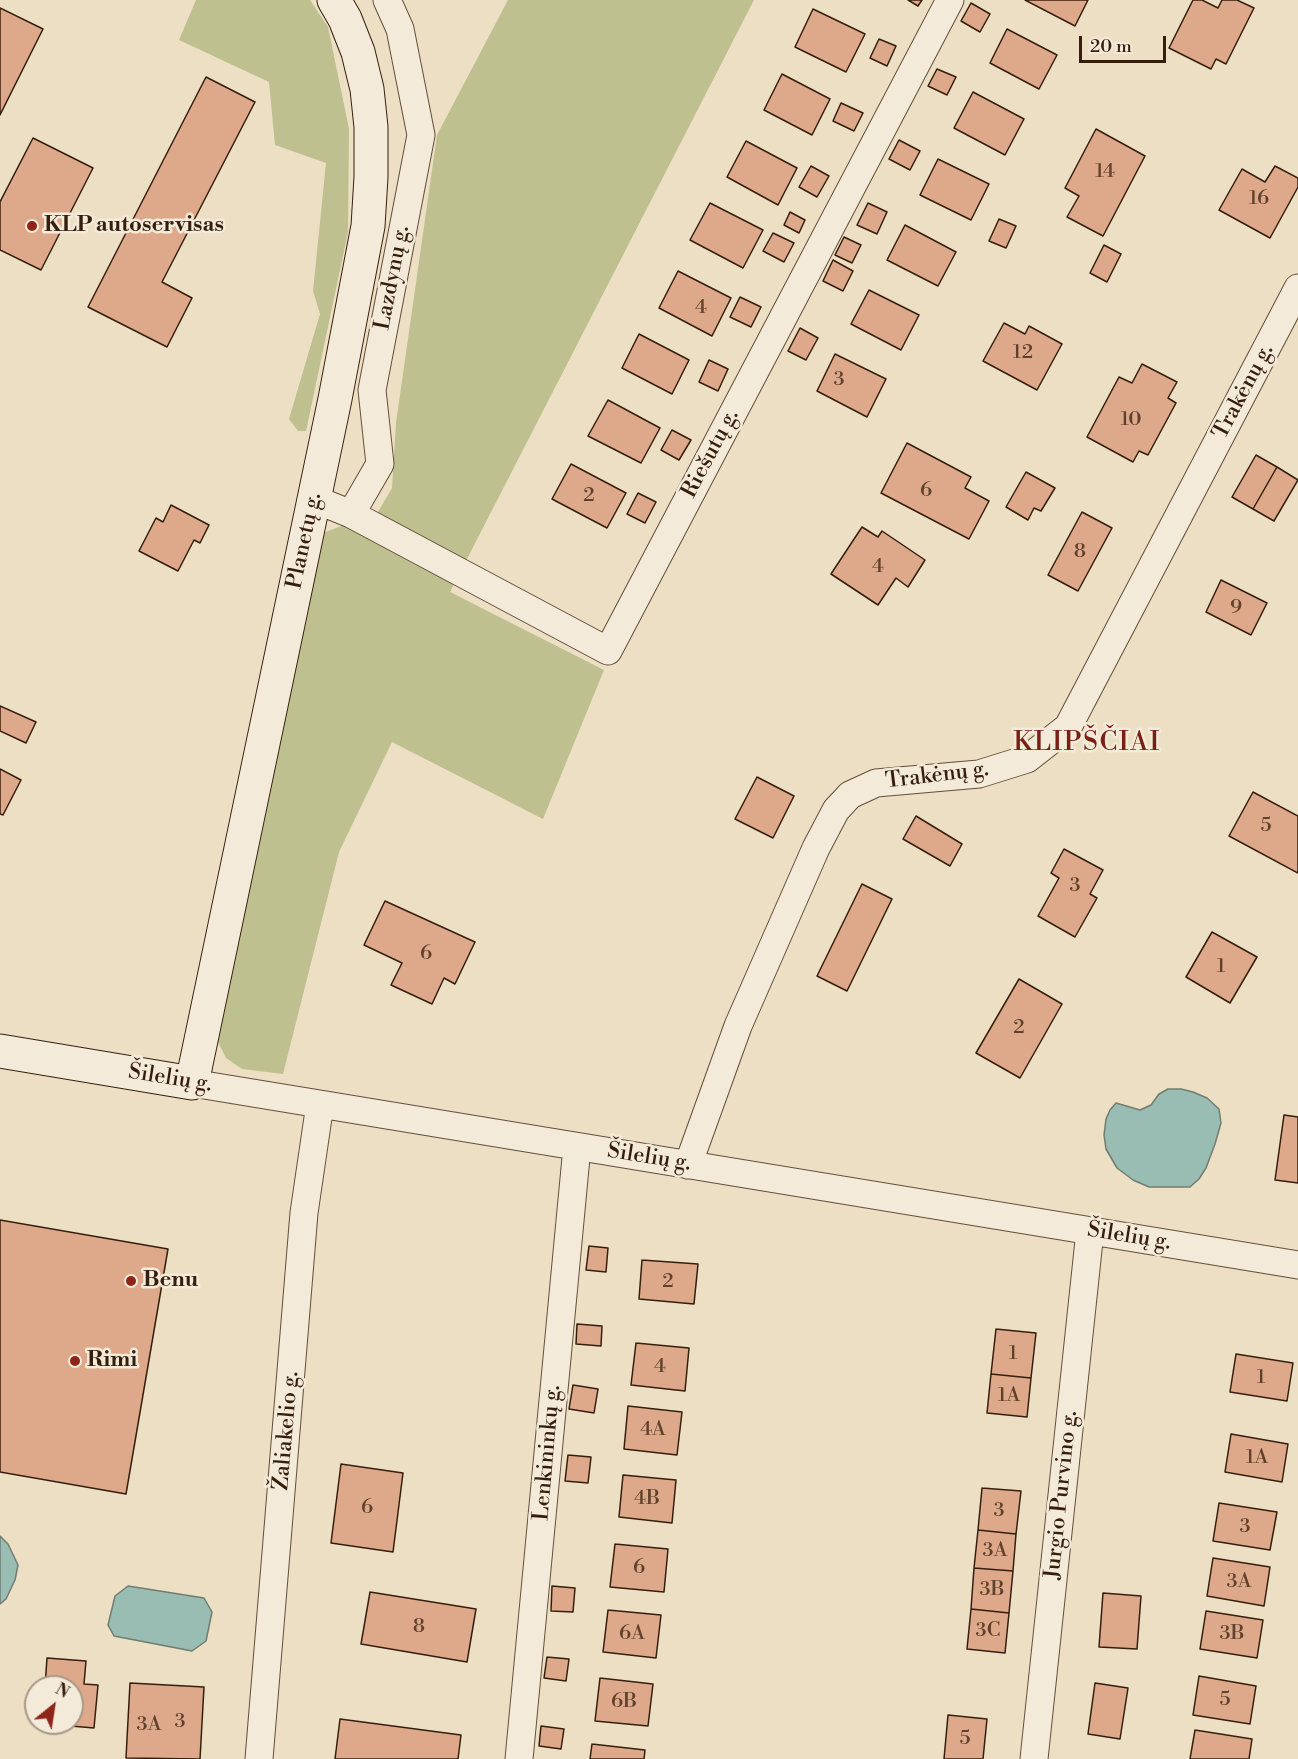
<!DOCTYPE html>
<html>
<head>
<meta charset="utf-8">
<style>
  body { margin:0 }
  #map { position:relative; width:1298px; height:1759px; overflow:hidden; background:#ecdfc4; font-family:"Libre Bodoni",serif }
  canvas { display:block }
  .north { position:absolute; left:24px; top:1675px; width:60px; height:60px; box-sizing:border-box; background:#f3ead9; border:2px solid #a79887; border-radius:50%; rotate:30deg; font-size:16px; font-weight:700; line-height:24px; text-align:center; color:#361e0d }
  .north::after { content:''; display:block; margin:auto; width:21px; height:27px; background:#8f2418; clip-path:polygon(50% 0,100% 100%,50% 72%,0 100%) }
  .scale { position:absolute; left:1079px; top:36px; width:87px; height:27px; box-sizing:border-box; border:3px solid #361e0d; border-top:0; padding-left:8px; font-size:18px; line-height:21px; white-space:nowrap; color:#361e0d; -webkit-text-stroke:4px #f3ead9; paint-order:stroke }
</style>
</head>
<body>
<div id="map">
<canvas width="1298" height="1759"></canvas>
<div class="north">N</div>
<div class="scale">20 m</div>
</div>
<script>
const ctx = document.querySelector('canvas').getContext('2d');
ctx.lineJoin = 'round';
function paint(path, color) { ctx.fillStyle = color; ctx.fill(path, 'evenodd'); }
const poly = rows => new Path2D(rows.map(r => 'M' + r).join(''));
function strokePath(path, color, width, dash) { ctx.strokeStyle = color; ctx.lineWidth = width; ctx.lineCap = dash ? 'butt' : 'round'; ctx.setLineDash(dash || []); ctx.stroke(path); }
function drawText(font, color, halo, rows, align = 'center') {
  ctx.font = font + ' "Libre Bodoni",serif'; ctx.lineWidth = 5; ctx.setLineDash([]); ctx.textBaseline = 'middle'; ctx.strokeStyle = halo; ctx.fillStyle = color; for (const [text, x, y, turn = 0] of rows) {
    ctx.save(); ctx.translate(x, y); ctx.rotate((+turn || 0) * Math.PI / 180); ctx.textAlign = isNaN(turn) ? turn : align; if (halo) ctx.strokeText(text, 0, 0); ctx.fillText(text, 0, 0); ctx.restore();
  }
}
const green = poly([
  [196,0,310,0,328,27,349,129,348,232,306,431,298,431,289,419,320,314,313,291,326,163,275,145,269,82,179,40],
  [508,0,754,0,450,592,604,670,543,819,392,742,339,852,283,1074,242,1069,226,1058,218,1042,216,1021,323,533,378,512,392,488,396,423,437,135]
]);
const water = poly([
  [1168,1089,1181,1089,1193,1092,1207,1098,1219,1109,1221,1123,1215,1144,1206,1168,1199,1179,1190,1187,1149,1187,1133,1180,1117,1168,1106,1149,1104,1135,1106,1119,1110,1110,1116,1103,1140,1110,1151,1105,1159,1094,1168,1089],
  [0,1536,8,1544,18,1565,15,1580,6,1599,0,1604,0,1536],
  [128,1586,204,1598,212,1612,206,1641,192,1651,114,1636,108,1625,115,1596,128,1586]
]);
const building = poly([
  [908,0,922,0,918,6,908,0],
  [1025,0,1088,0,1075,26,1025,0],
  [1193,0,1202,0,1218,8,1222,0,1237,0,1254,8,1226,64,1216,59,1211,69,1169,48,1193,0],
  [971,3,990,14,980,32,961,21,971,3],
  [0,8,43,29,0,115,0,8],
  [813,9,865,34,846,72,795,47,813,9],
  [1007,29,1057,55,1039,89,990,63,1007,29],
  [879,39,896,46,887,66,870,58,879,39],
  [937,69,956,77,947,95,928,86,937,69],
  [782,74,830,99,812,135,764,110,782,74],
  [206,77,255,102,162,282,192,298,167,347,88,307,206,77],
  [973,92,1024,119,1005,155,954,128,973,92],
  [841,103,863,113,854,131,833,121,841,103],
  [1096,129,1145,156,1103,236,1067,217,1079,196,1065,188,1096,129],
  [33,138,93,168,41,270,0,250,0,202,33,138],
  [899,140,920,151,910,170,889,159,899,140],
  [746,141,797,168,778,205,727,177,746,141],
  [938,159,989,184,971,220,920,195,938,159],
  [811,166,829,176,817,197,799,187,811,166],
  [1275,166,1298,178,1298,187,1270,238,1219,210,1242,169,1265,182,1275,166],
  [710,203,763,230,743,268,690,240,710,203],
  [868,203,887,212,877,234,857,225,868,203],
  [790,212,805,220,799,233,784,225,790,212],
  [999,219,1016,226,1006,248,989,241,999,219],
  [905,225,956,252,938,286,887,260,905,225],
  [773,233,794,243,784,262,763,251,773,233],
  [844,237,861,245,852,263,835,255,844,237],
  [1104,245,1121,254,1107,282,1090,273,1104,245],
  [833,260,853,271,843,291,823,281,833,260],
  [678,271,731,298,712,336,659,308,678,271],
  [869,290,919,315,901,350,851,324,869,290],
  [740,297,761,307,751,327,730,317,740,297],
  [1004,323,1025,334,1029,326,1062,344,1037,390,983,361,1004,323],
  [800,328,818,338,806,360,788,351,800,328],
  [639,334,689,360,672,394,622,368,639,334],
  [835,354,886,379,867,417,817,391,835,354],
  [709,360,728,369,718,391,699,382,709,360],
  [1142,364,1177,382,1168,398,1176,403,1148,455,1139,451,1133,462,1087,437,1119,377,1132,383,1142,364],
  [608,400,660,428,641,463,588,436,608,400],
  [672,430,691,440,679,460,661,450,672,430],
  [907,443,971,477,965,488,989,501,969,539,881,493,907,443],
  [1256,455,1277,467,1253,509,1232,497,1256,455],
  [571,464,626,493,607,528,552,499,571,464],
  [1277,467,1298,480,1274,521,1253,509,1277,467],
  [1026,472,1055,488,1041,511,1034,508,1028,520,1006,507,1026,472],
  [638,493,656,502,645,523,627,514,638,493],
  [171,505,209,525,200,543,194,540,178,571,139,551,156,518,163,522,171,505],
  [1082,512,1112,528,1078,591,1048,575,1082,512],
  [862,527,878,537,882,531,925,560,908,587,896,578,878,605,831,574,862,527],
  [1221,580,1267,603,1251,635,1206,612,1221,580],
  [0,706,36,722,26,743,0,731,0,706],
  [0,769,21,780,3,815,0,814,0,769],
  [757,777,794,796,773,838,735,819,757,777],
  [1253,792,1298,816,1298,873,1229,836,1253,792],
  [916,816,962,844,950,866,903,839,916,816],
  [1064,849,1103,870,1090,894,1097,898,1075,937,1038,916,1059,878,1051,873,1064,849],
  [862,884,892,899,847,991,817,976,862,884],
  [385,901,475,942,455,984,444,978,432,1004,391,985,402,963,364,945,385,901],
  [1212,932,1257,957,1230,1003,1186,977,1212,932],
  [1019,979,1062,1004,1020,1078,976,1053,1019,979],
  [1284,1115,1298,1117,1298,1183,1275,1180,1284,1115],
  [0,1220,168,1249,126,1494,0,1472,0,1220],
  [589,1246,608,1248,606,1272,586,1270,589,1246],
  [642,1260,698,1264,694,1304,639,1299,642,1260],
  [577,1324,602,1326,601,1346,576,1344,577,1324],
  [996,1329,1036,1333,1031,1378,991,1374,996,1329],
  [636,1343,689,1348,685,1391,631,1385,636,1343],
  [1236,1354,1293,1363,1287,1401,1230,1392,1236,1354],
  [991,1374,1031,1378,1027,1417,987,1413,991,1374],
  [573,1385,598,1389,594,1413,569,1409,573,1385],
  [628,1406,682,1412,677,1455,624,1449,628,1406],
  [1231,1434,1288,1444,1282,1482,1225,1472,1231,1434],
  [568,1455,591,1457,588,1483,565,1481,568,1455],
  [341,1464,403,1473,393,1552,331,1543,341,1464],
  [623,1475,676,1480,672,1523,619,1517,623,1475],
  [982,1488,1021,1491,1016,1534,978,1530,982,1488],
  [1219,1503,1277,1512,1270,1550,1213,1541,1219,1503],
  [978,1530,1016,1534,1013,1571,974,1568,978,1530],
  [615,1544,668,1549,664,1592,610,1587,615,1544],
  [1213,1558,1270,1567,1264,1606,1207,1596,1213,1558],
  [974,1568,1013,1571,1009,1613,971,1609,974,1568],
  [552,1586,575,1588,573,1612,551,1611,552,1586],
  [370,1592,476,1609,467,1662,361,1644,370,1592],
  [1103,1593,1141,1596,1137,1649,1099,1647,1103,1593],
  [971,1609,1009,1613,1005,1653,967,1649,971,1609],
  [608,1610,661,1615,656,1658,603,1652,608,1610],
  [1206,1611,1263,1620,1257,1658,1200,1649,1206,1611],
  [547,1657,569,1659,566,1681,544,1678,547,1657],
  [47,1658,86,1661,84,1684,98,1685,94,1728,36,1723,72,1723,72,1687,45,1687,47,1658],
  [1199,1676,1256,1686,1250,1724,1193,1715,1199,1676],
  [600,1678,653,1684,648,1726,595,1721,600,1678],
  [130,1683,204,1687,200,1759,126,1758,130,1683],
  [1095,1683,1128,1688,1120,1739,1088,1734,1095,1683],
  [948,1715,987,1719,983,1759,944,1759,948,1715],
  [340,1719,461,1735,458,1759,335,1759,340,1719],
  [541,1726,564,1729,561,1749,539,1746,541,1726],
  [1195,1730,1252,1739,1249,1759,1190,1759,1195,1730],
  [592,1744,645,1750,644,1759,590,1759,592,1744]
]);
const minor = poly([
  [314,499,351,514,380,464,372,390,421,135,400,29,387,0],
  [351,514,608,651,950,0],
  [192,1083,1298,1265],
  [688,1165,738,1026,816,848,836,810,850,795,876,783,979,774,1027,759,1068,727,1298,288],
  [259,1759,304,1213,320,1104],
  [519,1759,577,1147],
  [1034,1759,1090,1231]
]);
const secondary = poly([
  [0,1051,192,1083,335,399,368,226,371,177,371,127,367,89,358,52,345,19,334,0]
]);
const markers = [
  [32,226,6,"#8f2418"],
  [131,1281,6,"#8f2418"],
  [75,1361,6,"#8f2418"]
];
const numberNames = [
  ["14",1105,172],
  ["16",1259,199],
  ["4",701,308],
  ["12",1023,353],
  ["3",839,380],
  ["10",1131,420],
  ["6",926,491],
  ["2",589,496],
  ["8",1080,552],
  ["4",878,567],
  ["9",1236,608],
  ["5",1266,826],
  ["3",1075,886],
  ["6",426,954],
  ["1",1221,967],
  ["2",1019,1028],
  ["2",668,1282],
  ["1",1013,1354],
  ["4",660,1367],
  ["1",1261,1378],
  ["1A",1009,1396],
  ["4A",653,1430],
  ["1A",1257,1458],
  ["4B",647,1499],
  ["6",367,1508],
  ["3",999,1511],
  ["3",1245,1527],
  ["3A",995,1551],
  ["6",639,1568],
  ["3A",1239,1582],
  ["3B",992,1590],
  ["8",419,1627],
  ["3C",988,1631],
  ["6A",632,1634],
  ["3B",1232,1634],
  ["5",1225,1700],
  ["6B",624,1702],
  ["3",180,1722],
  ["3A",149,1725],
  ["5",965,1739]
];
const poiNames = [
  ["KLP autoservisas",44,226],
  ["Benu",143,1281],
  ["Rimi",87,1361]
];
const streetNames = [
  ["Lazdynų g.",393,278,-79],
  ["Trakėnų g.",1244,392,-62],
  ["Riešutų g.",711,454,-62],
  ["Planetų g.",305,541,-78],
  ["Trakėnų g.",937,776,-7],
  ["Šilelių g.",170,1079,9],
  ["Šilelių g.",649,1158,9],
  ["Šilelių g.",1129,1237,9],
  ["Žaliakelio g.",287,1431,-85],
  ["Lenkininkų g.",548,1453,-85],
  ["Jurgio Purvino g.",1062,1495,-84]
];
const quarterNames = [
  ["KLIPŠČIAI",1087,744]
];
paint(green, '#bec08f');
paint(water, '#99bdb3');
strokePath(water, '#717d71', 1.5);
paint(building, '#dda98a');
strokePath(building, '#361e0d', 1.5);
strokePath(minor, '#644e3b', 29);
strokePath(secondary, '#361e0d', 35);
strokePath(minor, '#f3ead9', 27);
strokePath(secondary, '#f3ead9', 33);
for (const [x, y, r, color] of markers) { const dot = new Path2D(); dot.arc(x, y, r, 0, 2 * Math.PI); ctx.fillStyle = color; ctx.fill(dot); strokePath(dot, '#f3ead9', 2); }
drawText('20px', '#60412c', null, numberNames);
drawText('bold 22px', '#361e0d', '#f3ead9', poiNames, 'left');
drawText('22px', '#361e0d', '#f3ead9', streetNames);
ctx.letterSpacing = '1.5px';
drawText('26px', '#7a1f14', '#f3ead9', quarterNames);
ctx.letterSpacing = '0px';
</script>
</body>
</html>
